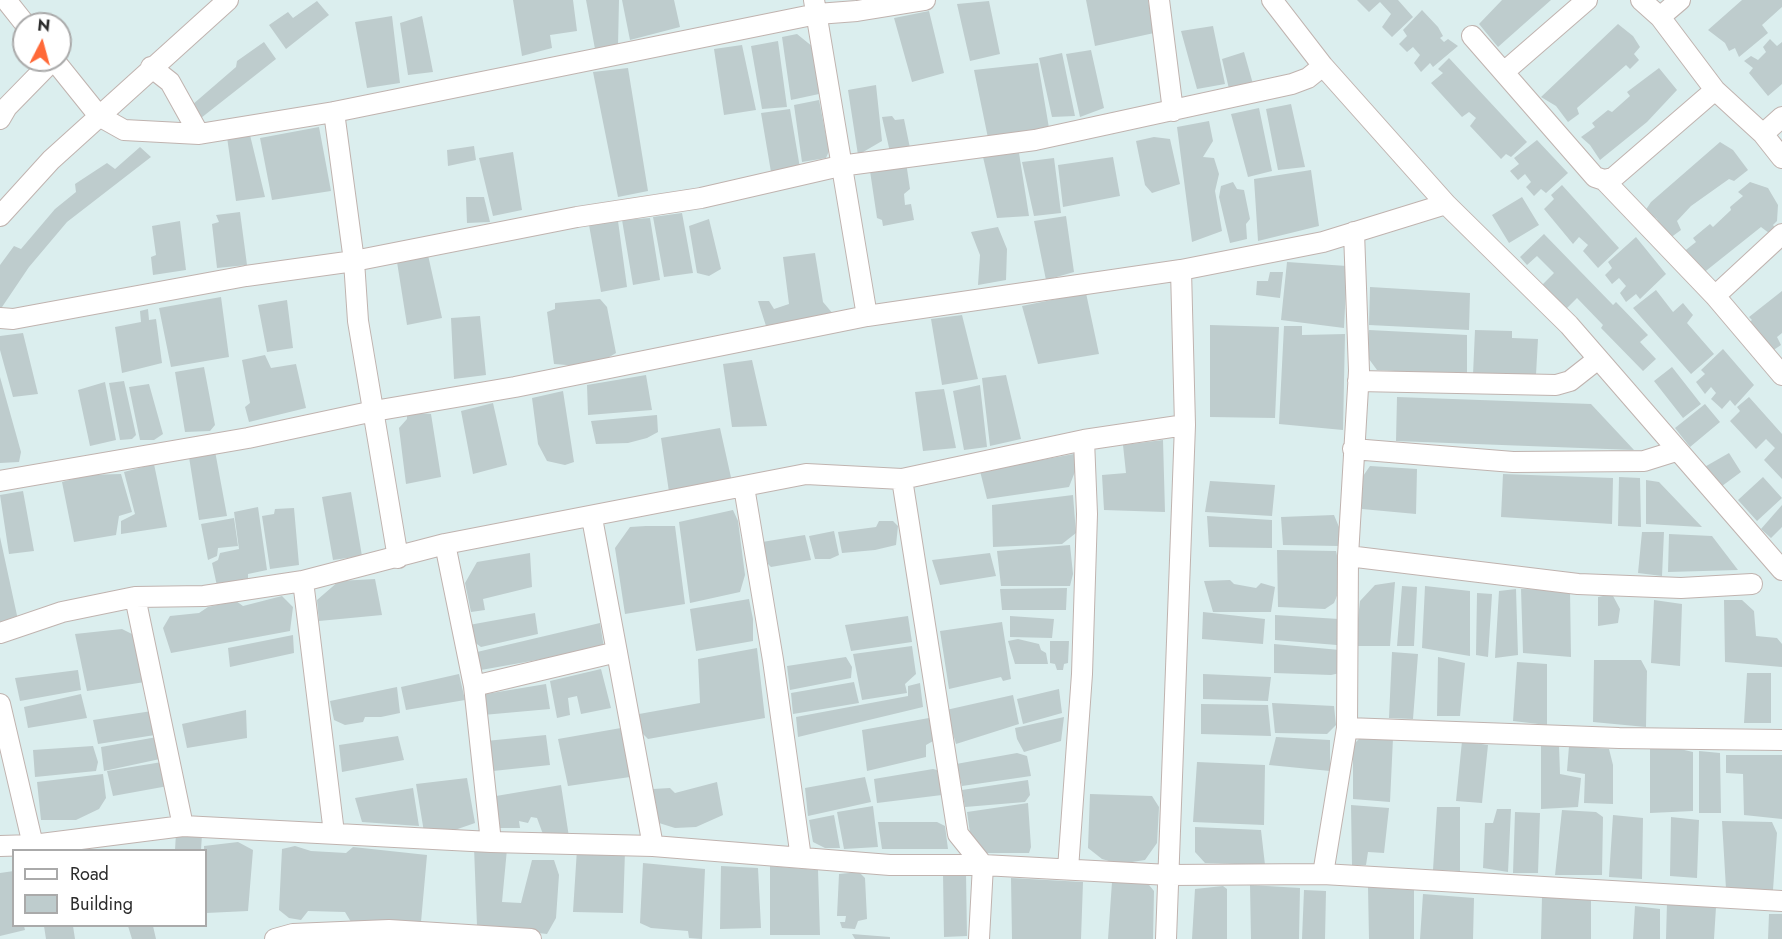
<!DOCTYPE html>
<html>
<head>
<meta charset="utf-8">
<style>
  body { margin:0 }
  #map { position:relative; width:1782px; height:939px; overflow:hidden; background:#dbeeee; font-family:Jost,sans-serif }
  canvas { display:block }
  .legend { position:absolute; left:12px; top:849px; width:195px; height:78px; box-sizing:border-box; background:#fff; border:2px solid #aaa; margin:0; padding:8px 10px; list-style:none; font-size:18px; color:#2b2b2b }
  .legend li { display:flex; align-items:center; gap:12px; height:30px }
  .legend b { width:30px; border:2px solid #aaa }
  .north { position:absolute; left:12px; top:12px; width:60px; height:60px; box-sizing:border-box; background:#fff; border:2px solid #aaa; border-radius:50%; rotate:6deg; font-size:16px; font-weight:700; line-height:24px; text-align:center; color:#2b2b2b }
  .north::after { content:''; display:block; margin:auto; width:21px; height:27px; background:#ff6938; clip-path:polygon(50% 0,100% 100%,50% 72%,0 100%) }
</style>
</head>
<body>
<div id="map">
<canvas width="1782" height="939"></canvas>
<ul class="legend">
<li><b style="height:8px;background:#fff"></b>Road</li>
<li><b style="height:16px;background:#becccd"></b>Building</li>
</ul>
<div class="north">N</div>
</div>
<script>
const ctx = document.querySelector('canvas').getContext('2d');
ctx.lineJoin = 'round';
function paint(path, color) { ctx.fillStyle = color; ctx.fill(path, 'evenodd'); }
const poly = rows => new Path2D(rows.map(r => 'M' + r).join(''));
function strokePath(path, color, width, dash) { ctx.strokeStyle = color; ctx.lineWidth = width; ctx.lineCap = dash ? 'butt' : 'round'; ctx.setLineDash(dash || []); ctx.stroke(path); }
const building = poly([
  [513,0,573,0,577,31,550,35,552,48,522,56],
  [586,0,619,0,618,46,595,49],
  [622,0,674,0,680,27,630,40],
  [1086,0,1148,0,1154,33,1095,46],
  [1357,0,1398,0,1413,17,1392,37,1382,27,1391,14,1380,2,1369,12],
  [1502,0,1551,0,1498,47,1479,24],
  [1742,0,1782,0,1782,7,1762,25,1768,33,1739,57,1735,48,1729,51,1725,43,1708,30],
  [317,1,329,15,286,49,269,25,288,12,293,18],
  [989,1,1000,54,970,61,957,4],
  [1422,10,1438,27,1443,36,1440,38,1444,42,1448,39,1458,46,1433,67,1430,63,1421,72,1414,63,1420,55,1413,47,1407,52,1399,44,1407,36,1403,30],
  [929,11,944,73,912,82,894,18],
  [392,16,400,83,367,88,355,22],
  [422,16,433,72,408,75,400,23],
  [1618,24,1633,36,1640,47,1634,54,1639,60,1630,69,1626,65,1577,108,1579,114,1568,122,1556,106,1541,97],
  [1213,26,1225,84,1197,89,1181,31],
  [797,34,813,47,819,94,791,100,782,37],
  [1770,39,1777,46,1782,42,1782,84,1768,96,1749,73,1753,68,1744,61,1751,56,1758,60,1766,52,1763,47],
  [778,41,787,107,762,109,751,46],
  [264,42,276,59,201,118,192,105,236,67,237,61],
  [742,45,756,110,724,115,714,49],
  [1091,50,1104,108,1080,117,1066,54],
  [1244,52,1253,84,1229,89,1222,59],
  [1062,53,1075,116,1052,117,1039,58],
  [1449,58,1527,142,1511,157,1506,154,1501,159,1470,126,1476,118,1469,112,1462,117,1431,83,1443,73,1438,69],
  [1038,63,1049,128,988,138,974,70],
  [628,68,648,191,618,197,593,72],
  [1659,68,1677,90,1647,122,1600,160,1590,145,1581,137,1595,127,1592,123,1608,110,1612,112,1630,96,1627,92],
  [876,85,882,141,858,155,848,90],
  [819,100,829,151,826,158,802,162,794,105],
  [1291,104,1305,167,1278,170,1266,109],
  [1259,108,1272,171,1248,177,1231,114],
  [790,109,800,168,771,172,761,113],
  [892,116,895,120,904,119,910,148,890,152,882,117],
  [1209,121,1213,141,1203,157,1214,158,1219,174,1215,191,1222,231,1192,242,1177,127],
  [319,127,331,191,272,200,260,138],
  [250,135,265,197,236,201,227,137],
  [1154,137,1170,139,1180,184,1152,193,1145,185,1136,141],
  [1537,140,1568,173,1546,193,1541,189,1534,196,1526,187,1531,182,1525,174,1518,180,1510,171,1519,164,1514,158],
  [1720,142,1733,150,1748,170,1734,181,1729,179,1691,206,1677,221,1681,230,1666,241,1657,219,1645,211,1651,202],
  [474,146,476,160,448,166,447,150],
  [140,147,151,157,67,222,29,267,0,310,0,265,14,246,21,249,55,209,76,192,75,184,107,163,115,169],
  [513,152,522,210,493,216,479,158],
  [1019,153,1029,216,997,218,983,157],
  [1113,157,1120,196,1063,207,1058,165],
  [1054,158,1061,213,1034,216,1022,162],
  [906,162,910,189,904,194,905,205,911,204,914,220,883,226,882,220,877,218,870,171],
  [1311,170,1319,226,1258,241,1254,179],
  [1233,182,1237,189,1244,190,1250,219,1246,224,1247,239,1230,243,1219,197,1221,186],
  [1750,182,1768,188,1778,205,1777,221,1773,225,1776,229,1769,233,1761,227,1702,274,1682,253,1696,242,1693,238,1710,224,1713,227,1731,210,1730,207,1743,196,1738,192],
  [1562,185,1619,248,1598,268,1583,251,1588,245,1579,237,1573,244,1544,209,1554,199,1551,195],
  [466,197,484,197,490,222,467,223],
  [1522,197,1539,225,1509,243,1492,215],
  [240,212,247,265,217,268,212,224,219,222,216,215],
  [682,213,693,273,664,277,653,217],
  [1066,216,1074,272,1046,280,1034,221],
  [650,218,660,280,633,285,622,220],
  [709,219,721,269,709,276,697,273,689,226],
  [180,221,186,270,153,275,151,257,156,255,152,226],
  [618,221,627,287,601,292,589,225],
  [998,227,1007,249,1006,280,978,285,980,255,971,232],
  [1544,234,1613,305,1616,302,1648,335,1640,342,1656,359,1643,371,1601,328,1603,325,1577,298,1564,311,1540,287,1554,273,1537,256,1527,265,1520,257],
  [1636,237,1666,274,1640,299,1636,294,1626,302,1620,293,1626,286,1619,278,1612,284,1605,275,1612,268,1608,262],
  [815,253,823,302,834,315,766,326,758,301,769,301,774,309,789,304,783,257],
  [428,255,442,318,407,325,397,262],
  [1287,262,1347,266,1344,328,1281,320],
  [1270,272,1283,272,1280,298,1256,295,1257,281,1268,281],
  [1370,287,1470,293,1469,330,1369,325],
  [1656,290,1673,312,1683,303,1693,315,1687,323,1714,354,1691,374,1633,308],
  [1782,291,1782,333,1777,337,1781,345,1772,351,1746,325,1752,320,1749,317],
  [1086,293,1099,354,1038,364,1022,306],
  [221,297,229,357,171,367,159,308],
  [600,299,607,307,616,353,601,362,579,366,554,364,547,312,555,309,555,303],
  [287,300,293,348,267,352,258,305],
  [148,309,149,320,156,319,162,363,122,373,115,327,141,322,140,311],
  [962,315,978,379,942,385,931,319],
  [480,316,486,375,454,379,451,318],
  [1210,325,1279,327,1275,418,1210,417],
  [1284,326,1302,326,1302,335,1345,334,1343,430,1279,424],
  [1369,330,1467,335,1467,375,1377,370,1366,355],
  [1475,330,1512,331,1512,338,1538,339,1536,375,1473,375],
  [23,333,38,394,13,397,0,350,0,336],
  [1723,349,1754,385,1735,406,1730,400,1722,409,1711,399,1716,393,1711,387,1705,394,1696,382,1705,374,1701,370],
  [265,355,271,368,296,364,306,408,249,422,245,407,250,403,242,360],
  [752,360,767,426,732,427,723,364],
  [204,367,215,425,210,431,185,432,175,372],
  [1672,367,1701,404,1683,418,1654,381],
  [646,375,652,410,588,415,587,385],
  [1006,375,1021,439,990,446,982,378],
  [0,377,21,452,19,462,0,463],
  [124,381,136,435,132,439,120,440,109,383],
  [105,382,116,440,90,446,78,390],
  [149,384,163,434,154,440,140,440,129,387],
  [980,385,987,447,964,450,953,391],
  [944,389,956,448,923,451,915,392],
  [563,391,574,462,565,465,547,461,538,444,532,398],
  [1397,397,1591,404,1634,450,1396,441],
  [1749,397,1782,434,1782,479,1764,460,1775,448,1766,439,1756,449,1730,421,1740,411,1737,407],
  [493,403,507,465,473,474,461,411],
  [1705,404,1720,422,1690,447,1675,428],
  [407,412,431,414,441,477,406,484,399,428,407,419],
  [657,415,658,432,647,438,628,443,596,444,591,421],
  [720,428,732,482,669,492,661,438],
  [1163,440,1165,512,1104,510,1102,475,1126,473,1123,445],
  [215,451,227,516,199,520,189,457],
  [1729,453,1741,472,1722,486,1701,469],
  [1074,454,1076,469,1069,487,987,499,980,471],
  [154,464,167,527,121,534,121,521,135,514,124,472],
  [1370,466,1417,469,1416,514,1362,509,1361,479],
  [121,474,132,512,119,516,116,535,74,542,62,482,87,475],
  [1503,474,1613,478,1612,524,1501,517],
  [1619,477,1640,478,1641,527,1618,526],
  [1763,477,1782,498,1757,521,1738,500],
  [1646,480,1659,482,1702,527,1646,524],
  [1210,481,1275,485,1272,516,1205,512],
  [23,491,34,551,9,554,0,495],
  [351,492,362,556,333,560,322,497],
  [1073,495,1076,533,1062,544,993,547,992,505],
  [1782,505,1782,527,1771,538,1761,529],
  [258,507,267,570,248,574,248,581,217,586,212,563,218,560,220,553,239,549,234,512],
  [294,508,299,565,270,569,262,516,274,514,275,509],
  [733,510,738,521,745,575,740,592,690,603,679,522],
  [1334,515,1339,527,1339,546,1283,545,1281,517],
  [1207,516,1272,520,1272,548,1209,547],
  [234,518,238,546,218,548,217,556,208,560,201,524],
  [879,521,893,521,898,526,896,545,875,550,842,553,838,532,876,527],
  [646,526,675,526,685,604,625,614,615,548,630,527],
  [834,531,839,555,830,559,815,559,809,536],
  [1642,532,1664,532,1662,576,1638,573],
  [1669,534,1712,536,1738,570,1668,572],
  [805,535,811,560,771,567,768,564,762,542],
  [0,537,18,620,0,625],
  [1070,545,1073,574,1070,586,1001,586,997,551],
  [1277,550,1336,551,1340,569,1339,591,1334,603,1325,609,1278,607],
  [530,553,532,587,483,599,485,610,471,612,465,583,477,562],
  [990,553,996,576,940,585,932,560],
  [375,579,382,615,319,621,317,600,339,581],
  [1230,580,1234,584,1256,588,1261,583,1275,587,1271,612,1213,612,1204,581],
  [1395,582,1390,646,1355,646,1360,601,1375,585],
  [1402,586,1417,587,1414,646,1397,646],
  [1425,586,1470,591,1470,656,1422,648],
  [1067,588,1066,610,1002,610,1000,589],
  [1516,589,1518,655,1495,658,1499,591],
  [1521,589,1570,590,1571,657,1523,653],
  [1477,593,1492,594,1488,657,1476,655],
  [1612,594,1620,609,1618,623,1598,626,1598,597],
  [282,596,293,607,290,631,171,653,163,628,170,616,199,613,208,607,236,601,243,606],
  [749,599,753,619,753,641,696,651,690,609],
  [1654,600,1682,604,1680,666,1651,663],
  [1724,600,1742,600,1754,611,1756,636,1777,638,1782,644,1782,667,1725,662],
  [1203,612,1265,619,1263,644,1202,639],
  [535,613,538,634,481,647,474,642,469,625],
  [1275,615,1339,619,1337,645,1275,640],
  [908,616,912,642,851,651,845,625],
  [1010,616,1054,619,1052,638,1010,637],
  [1002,622,1011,679,1003,681,1001,677,949,689,940,631],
  [600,623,604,648,481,670,477,652],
  [122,629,140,638,145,682,87,691,75,634],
  [293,635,294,653,230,667,228,648],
  [1018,639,1039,644,1041,650,1046,653,1048,664,1015,664,1008,641],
  [1050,641,1069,641,1068,663,1064,664,1063,670,1057,670,1055,664,1050,663],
  [1274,644,1340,650,1340,673,1331,675,1274,673],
  [912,646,916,674,905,684,907,693,862,700,853,654],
  [757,648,765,718,648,739,640,731,639,714,700,703,698,659],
  [1392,652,1418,654,1413,719,1389,718],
  [846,657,852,667,851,678,790,690,787,666],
  [1438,657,1465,663,1460,716,1437,716],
  [1594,660,1641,660,1647,671,1646,727,1593,722],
  [1517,662,1547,664,1547,725,1513,721],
  [601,669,611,708,581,714,577,696,568,698,570,715,557,718,550,681],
  [78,670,81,690,20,701,15,678],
  [1747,673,1771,673,1771,723,1744,723],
  [459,674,465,700,406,710,401,687],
  [1203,674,1271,677,1268,701,1203,699],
  [854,682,859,703,793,714,791,693],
  [920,683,923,707,798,737,796,717,908,696,908,686],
  [546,684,550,709,483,715,480,695],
  [397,687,400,713,381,717,365,717,363,722,345,725,334,720,330,701],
  [1059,689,1062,713,1023,724,1017,699],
  [81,694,87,718,28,728,24,707],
  [1013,695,1019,724,956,744,946,710],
  [1272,703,1334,706,1336,725,1327,734,1275,733],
  [1201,704,1268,705,1271,736,1201,734],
  [246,710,247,738,187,748,182,724],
  [152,711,155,735,98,744,93,720],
  [1064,717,1061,741,1024,752,1017,739,1015,728],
  [929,718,935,740,926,745,926,757,867,771,862,730],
  [621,728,630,777,568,786,558,739],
  [546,735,550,765,493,771,486,741],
  [398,736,404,760,342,772,339,745],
  [157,737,160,759,104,771,101,747],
  [1276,737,1330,740,1330,771,1269,765],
  [1361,737,1393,738,1390,802,1353,799,1353,745],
  [1462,741,1488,745,1482,803,1456,801],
  [1559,745,1560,774,1581,778,1578,807,1541,809,1541,746],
  [93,746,98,762,96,771,35,777,33,750],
  [1569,746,1609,749,1613,765,1613,804,1584,803,1585,774,1567,771],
  [1667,746,1693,752,1693,811,1650,813,1650,747],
  [1699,751,1720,753,1721,813,1699,813],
  [1017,753,1027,756,1031,776,962,786,956,764],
  [1726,755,1782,755,1782,819,1744,815,1743,774,1726,773],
  [162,762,168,786,113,796,107,771],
  [1197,762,1265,765,1264,825,1193,822],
  [933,769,937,770,942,795,877,803,874,779],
  [103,774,106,798,99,809,76,820,41,820,37,782],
  [865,777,871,802,808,816,805,788],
  [467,778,475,823,449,832,424,832,416,784],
  [1028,780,1030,795,1025,802,965,807,962,790],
  [717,782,723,815,696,827,675,828,659,823,653,789,670,788,675,793],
  [561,785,569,837,544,837,537,818,531,817,528,823,519,821,520,828,500,828,496,796],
  [413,788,419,826,362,822,355,798],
  [1090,794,1152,796,1159,807,1157,843,1145,860,1119,864,1102,859,1088,848],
  [1028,803,1031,847,1029,853,984,853,971,840,967,812],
  [1351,805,1389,808,1384,853,1368,852,1366,865,1352,865],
  [873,806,878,847,844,849,837,812],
  [1437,807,1460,807,1460,871,1433,870],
  [1497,809,1511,809,1508,872,1483,868,1485,823,1493,823],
  [1562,810,1596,812,1603,817,1602,875,1555,875],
  [1515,812,1540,813,1538,873,1513,873],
  [834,815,840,848,825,848,813,842,809,820],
  [1613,815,1643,818,1642,879,1609,877],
  [1671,817,1699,820,1697,878,1670,876],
  [1722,821,1772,822,1777,833,1773,890,1726,889],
  [878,822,937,822,945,826,948,849,882,849],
  [1195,827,1261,830,1265,865,1205,863,1195,852],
  [176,833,202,834,201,850,175,850],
  [238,842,253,850,248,911,206,913,204,846],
  [295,846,311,851,346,853,353,847,427,855,421,922,351,922,345,912,308,911,301,920,289,918,279,910,282,849],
  [474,847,507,849,502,902,521,903,532,860,554,860,559,875,556,918,547,934,477,926],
  [577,849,625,851,623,913,573,912],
  [643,863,705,869,702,939,689,938,688,931,651,928,640,923],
  [721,866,758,868,761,928,720,929],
  [770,866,818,870,820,935,770,935],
  [14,871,14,926,24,926,25,930,0,936,0,873],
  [859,872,865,878,867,919,858,921,855,929,842,928,840,922,845,922,846,916,837,916,839,874],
  [943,873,966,873,967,936,944,937],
  [1011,878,1083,882,1081,939,1012,939],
  [1145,880,1154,891,1153,939,1108,939,1112,882],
  [1250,885,1300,888,1299,939,1251,939],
  [1223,886,1227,889,1227,939,1192,939,1195,889],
  [1368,887,1414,890,1414,939,1369,939],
  [1304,890,1326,891,1325,939,1302,939],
  [1423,894,1474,898,1473,939,1420,939],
  [1542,896,1591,898,1591,939,1541,939],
  [1667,902,1716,907,1714,939,1666,939],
  [1635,906,1660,909,1660,939,1633,939],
  [1769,914,1782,914,1782,939,1768,939],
  [44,926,73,926,75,939,46,939],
  [128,926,153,926,156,939,132,939],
  [852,934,890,937,890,939,855,939]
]);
const minor = poly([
  [6,0,25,24],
  [814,0,867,316],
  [1159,0,1173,111],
  [1272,0,1323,66,1446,204,1569,325,1782,570],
  [1641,0,1660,17,1715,90,1763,134,1782,158],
  [1660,17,1680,0],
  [1472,36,1595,177,1604,180,1613,178,1715,90],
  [54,60,99,116,124,130,199,134],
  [151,67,170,82,199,134,334,112,817,14,857,11,925,0],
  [1504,72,1587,0],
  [334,112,354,261,358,321,398,558],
  [0,119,7,107,53,60],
  [1763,134,1782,117],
  [1604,180,1715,296,1782,375],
  [0,216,51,160,228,0],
  [1715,296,1782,234],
  [0,318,13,319,246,276,354,261,577,217,701,198,840,166,1035,140,1292,84,1308,78,1323,66],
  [1358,381,1556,385,1570,381,1598,359],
  [1353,449,1513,462,1644,461,1676,451],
  [902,479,958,834,983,865,979,939],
  [0,481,248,438,374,411,515,387,867,316,1181,270,1323,242,1446,204],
  [744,487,773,660,801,858],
  [592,518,653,846],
  [445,544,474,686,491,842],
  [1348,556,1578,584,1681,588,1752,584],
  [303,581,334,833],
  [135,597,183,826],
  [0,633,62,612,135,597,204,596,303,581,445,544,806,474,902,479,1084,440,1185,425],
  [474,686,617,652],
  [0,704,33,845],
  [1347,728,1619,738,1782,740],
  [0,846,33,845,183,826,491,842,653,846,890,865,983,865,1169,875,1323,874,1782,901],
  [1068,869,1082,674,1087,514,1084,440],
  [1323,874,1347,728,1348,556,1359,371,1354,232],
  [275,939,293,934,389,930,531,939],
  [1166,939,1185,425,1181,270]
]);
paint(building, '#becccd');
strokePath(minor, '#c0b3af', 22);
strokePath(minor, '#fff', 20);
</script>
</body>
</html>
